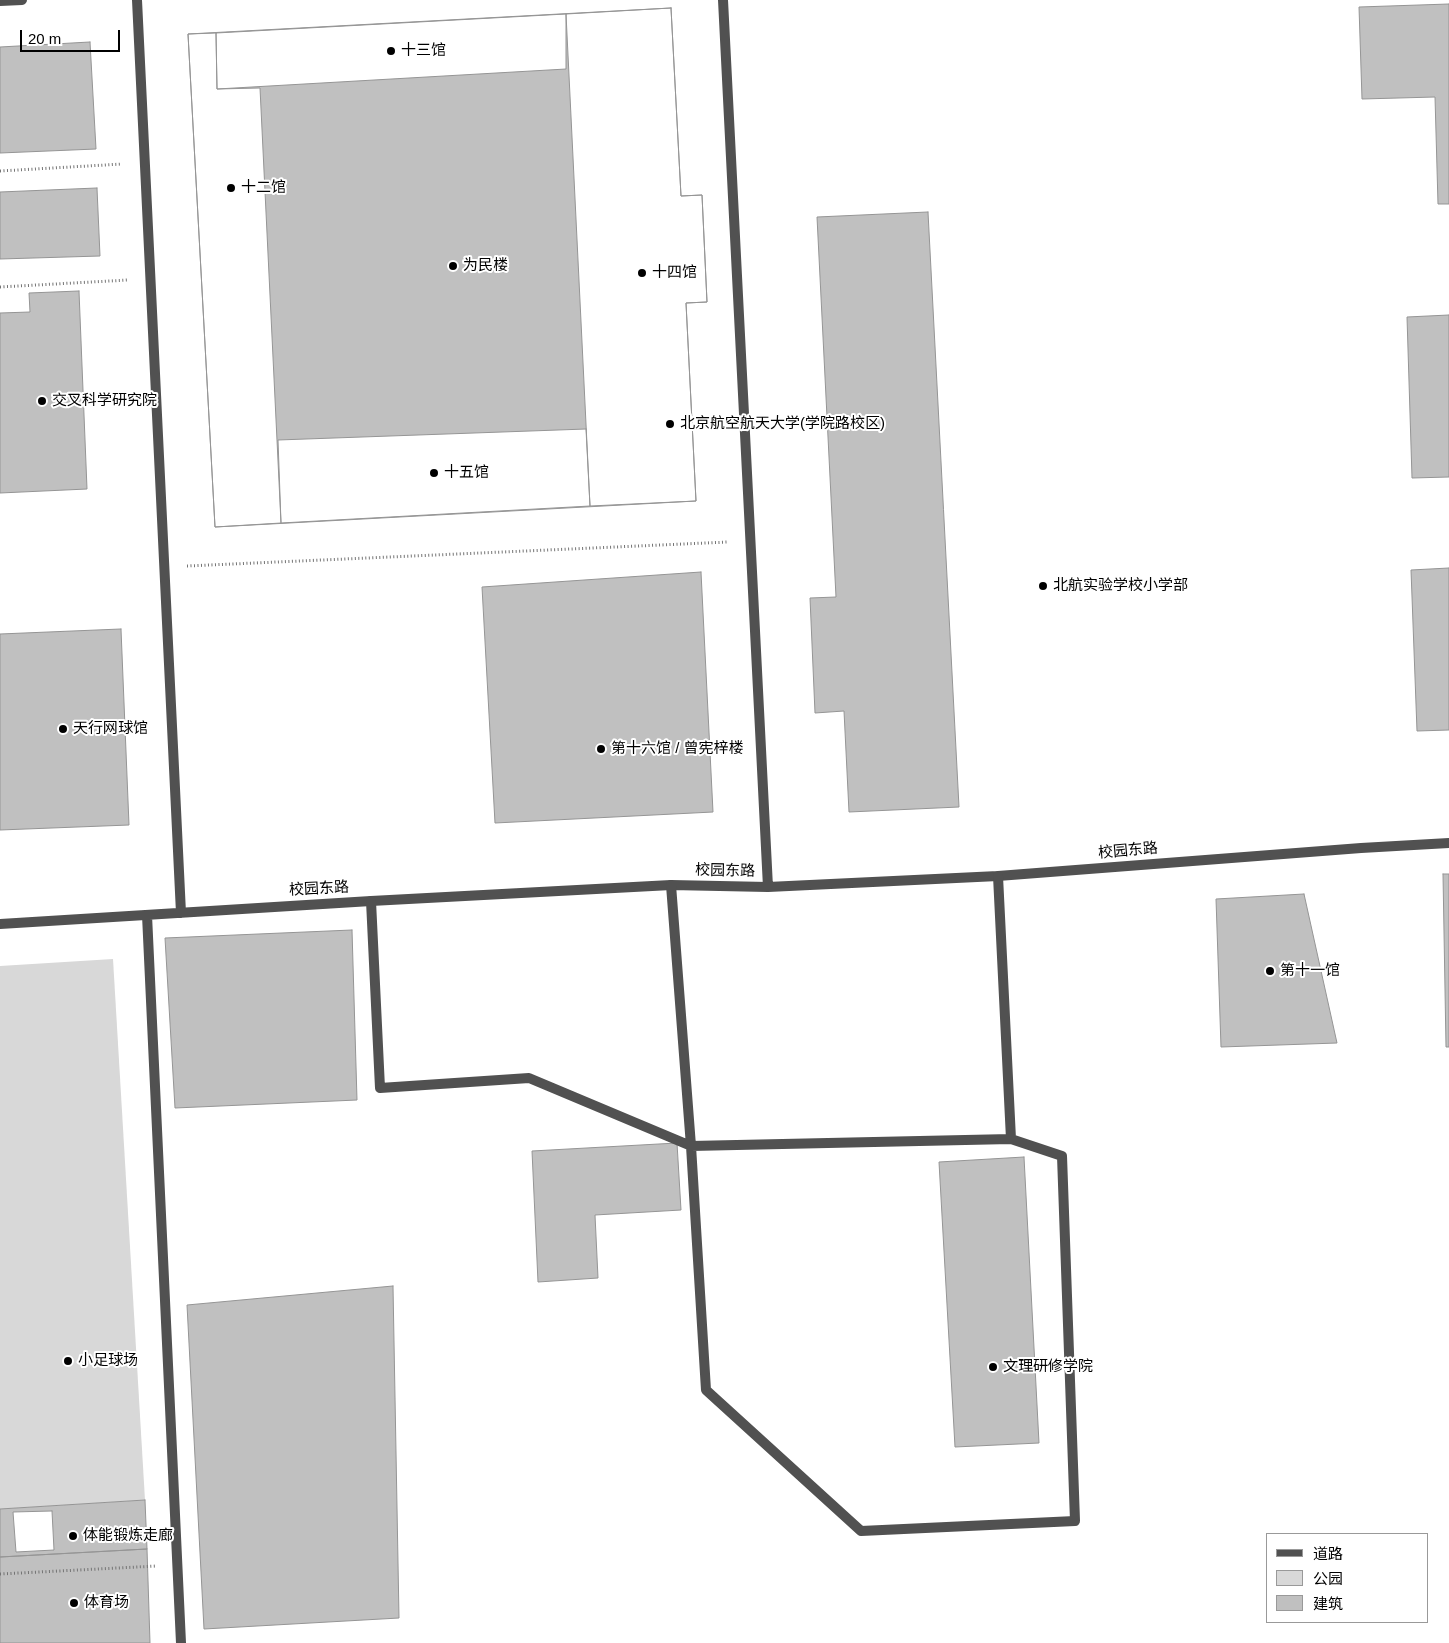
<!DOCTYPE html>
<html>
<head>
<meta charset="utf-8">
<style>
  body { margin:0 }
  #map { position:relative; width:1449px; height:1643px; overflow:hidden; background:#fff; font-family:Helvetica,"Noto Sans SC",sans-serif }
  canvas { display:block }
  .legend { position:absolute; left:1266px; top:1533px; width:162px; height:90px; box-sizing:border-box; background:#fff; border:1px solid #999; margin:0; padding:6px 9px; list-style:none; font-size:15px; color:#000 }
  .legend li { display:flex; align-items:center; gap:10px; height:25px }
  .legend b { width:25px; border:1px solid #999 }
  .scale { position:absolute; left:20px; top:30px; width:100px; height:22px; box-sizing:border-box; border:2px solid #000; border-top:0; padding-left:6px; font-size:15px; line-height:18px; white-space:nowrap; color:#000; -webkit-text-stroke:4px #fff; paint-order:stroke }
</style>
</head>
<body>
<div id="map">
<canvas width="1449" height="1643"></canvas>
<ul class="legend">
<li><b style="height:6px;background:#515151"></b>道路</li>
<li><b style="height:14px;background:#d8d8d8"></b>公园</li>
<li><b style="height:14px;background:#c0c0c0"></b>建筑</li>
</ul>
<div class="scale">20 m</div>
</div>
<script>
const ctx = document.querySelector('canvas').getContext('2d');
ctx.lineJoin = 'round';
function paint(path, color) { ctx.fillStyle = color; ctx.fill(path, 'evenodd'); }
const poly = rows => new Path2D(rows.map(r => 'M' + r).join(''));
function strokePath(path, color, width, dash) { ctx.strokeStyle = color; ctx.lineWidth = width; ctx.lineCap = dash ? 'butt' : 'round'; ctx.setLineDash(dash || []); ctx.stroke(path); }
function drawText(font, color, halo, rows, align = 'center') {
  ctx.font = font + ' Helvetica,"Noto Sans SC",sans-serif'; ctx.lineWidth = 4; ctx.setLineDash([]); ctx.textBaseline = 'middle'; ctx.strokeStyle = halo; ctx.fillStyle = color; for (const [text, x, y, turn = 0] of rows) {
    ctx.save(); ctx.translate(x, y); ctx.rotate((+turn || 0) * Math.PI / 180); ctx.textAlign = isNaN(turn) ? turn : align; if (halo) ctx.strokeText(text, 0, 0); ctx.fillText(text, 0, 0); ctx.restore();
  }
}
const green = poly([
  [113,959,145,1500,0,1509,0,966]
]);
const building = poly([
  [1449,4,1449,204,1438,204,1435,97,1362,99,1359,7,1449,4],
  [671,8,681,196,702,195,707,302,686,303,696,501,215,527,188,34,671,8],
  [671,8,681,196,702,195,707,302,686,303,696,501,590,506,566,14,671,8],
  [566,14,566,69,217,89,216,33,566,14],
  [216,33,217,89,260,88,281,523,215,527,188,34,216,33],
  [90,42,96,149,0,153,0,47,90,42],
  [97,188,100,256,0,259,0,192,97,188],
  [928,212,959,807,849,812,844,711,815,713,810,598,836,597,817,217,928,212],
  [79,291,87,489,0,493,0,313,30,312,29,293,79,291],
  [1449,315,1449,477,1412,478,1407,317,1449,315],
  [586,429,590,506,281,523,278,440,586,429],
  [1449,568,1449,730,1417,731,1411,570,1449,568],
  [701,572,713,812,495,823,482,587,701,572],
  [121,629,129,825,0,830,0,634,121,629],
  [1443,874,1449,874,1449,1047,1446,1047,1443,874],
  [1304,894,1337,1043,1221,1047,1216,899,1304,894],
  [352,930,357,1100,175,1108,165,938,352,930],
  [677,1143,681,1210,595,1215,598,1278,538,1282,532,1151,677,1143],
  [1024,1157,1039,1443,955,1447,939,1162,1024,1157],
  [393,1286,399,1618,204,1629,187,1305,393,1286],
  [145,1500,147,1549,0,1557,0,1509,145,1500],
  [52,1511,54,1550,16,1552,13,1512,52,1511],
  [147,1549,150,1643,0,1643,0,1557,147,1549]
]);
const path = poly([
  [0,171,122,164],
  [0,287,128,280],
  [187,566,728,542],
  [0,1574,157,1566]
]);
const lane = poly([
  [137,0,181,913],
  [723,0,768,887],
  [0,1,22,0],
  [147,915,181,1643],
  [0,924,371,901,671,885,768,887,998,876,1361,848,1449,843]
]);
const street = poly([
  [671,885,691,1146,706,1390,861,1531,1075,1521,1062,1156,1011,1139],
  [371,901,380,1088,529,1078,691,1146,1011,1139,998,876]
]);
const markers = [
  [391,51,5,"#000"],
  [231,188,5,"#000"],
  [453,266,5,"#000"],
  [642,273,5,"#000"],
  [42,401,5,"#000"],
  [670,424,5,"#000"],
  [434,473,5,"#000"],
  [1043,586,5,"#000"],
  [63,729,5,"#000"],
  [601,749,5,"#000"],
  [1270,971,5,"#000"],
  [68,1361,5,"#000"],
  [993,1367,5,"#000"],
  [73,1536,5,"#000"],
  [74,1603,5,"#000"]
];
const poiNames = [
  ["十三馆",401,51],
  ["十二馆",241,188],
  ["为民楼",463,266],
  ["十四馆",652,273],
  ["交叉科学研究院",52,401],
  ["北京航空航天大学(学院路校区)",680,424],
  ["十五馆",444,473],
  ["北航实验学校小学部",1053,586],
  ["天行网球馆",73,729],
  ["第十六馆 / 曾宪梓楼",611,749],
  ["第十一馆",1280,971],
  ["小足球场",78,1361],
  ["文理研修学院",1003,1367],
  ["体能锻炼走廊",83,1536],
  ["体育场",84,1603]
];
const streetNames = [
  ["校园东路",1128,851,-5],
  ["校园东路",725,871,1],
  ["校园东路",319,889,-3]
];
paint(green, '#d8d8d8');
paint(building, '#c0c0c0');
strokePath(building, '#959595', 1);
strokePath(path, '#737373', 3, [1, 2.5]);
strokePath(lane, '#515151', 10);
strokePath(street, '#515151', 10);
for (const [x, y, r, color] of markers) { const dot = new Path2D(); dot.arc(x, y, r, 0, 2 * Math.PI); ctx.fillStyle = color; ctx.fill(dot); strokePath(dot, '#fff', 2); }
drawText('15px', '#000', '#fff', poiNames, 'left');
drawText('15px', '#000', '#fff', streetNames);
</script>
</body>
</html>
